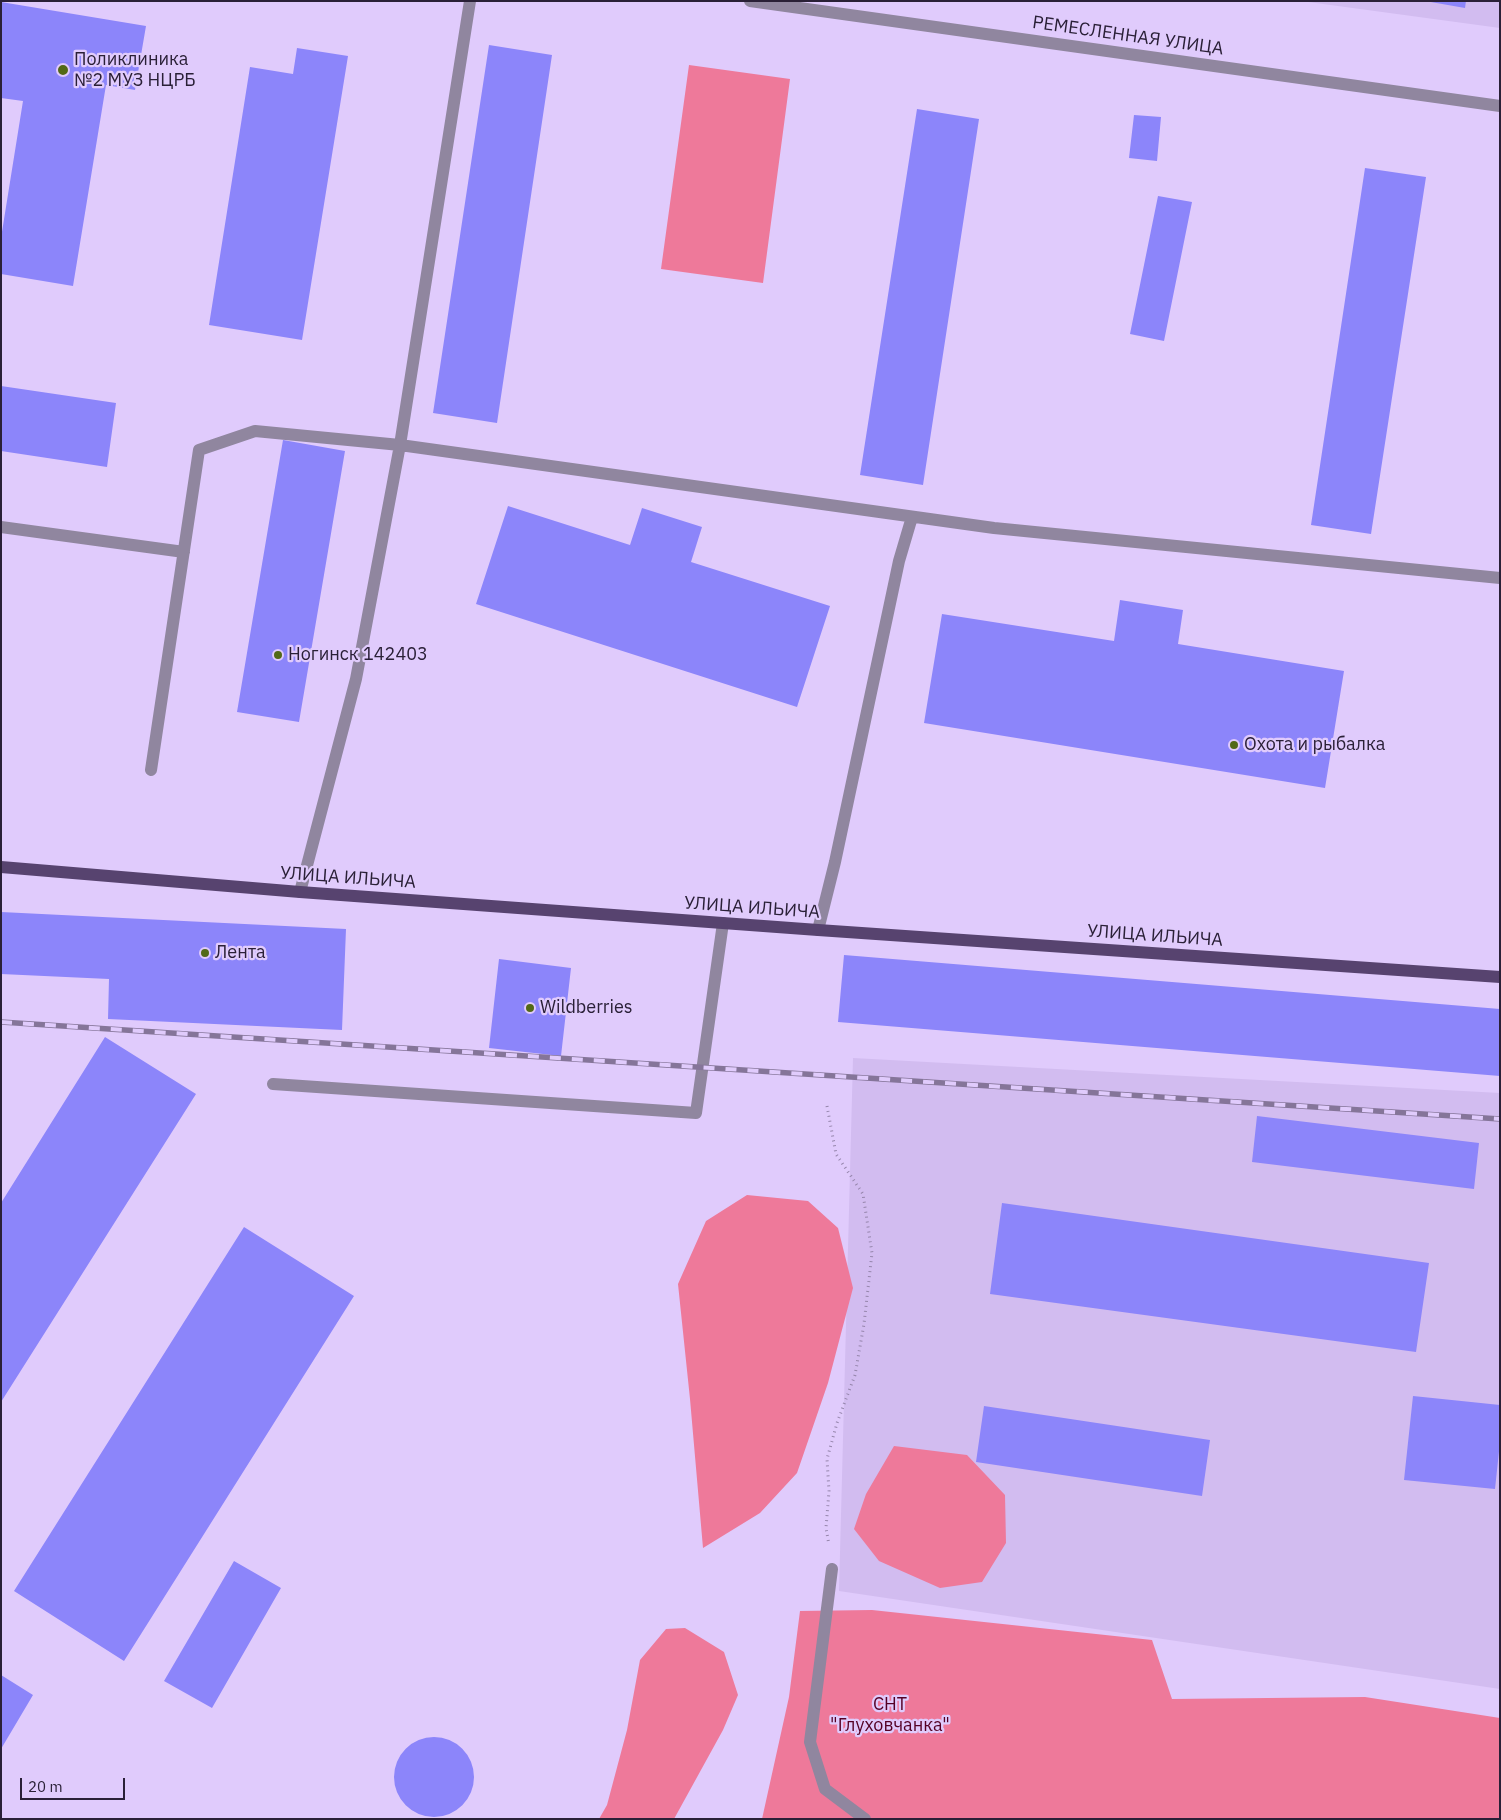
<!DOCTYPE html>
<html>
<head>
<meta charset="utf-8">
<style>
  body { margin:0 }
  #map { position:relative; width:1501px; height:1820px; overflow:hidden; background:#e0cbfc; font-family:"IBM Plex Sans",sans-serif }
  canvas { display:block }
  .frame { position:absolute; inset:0; border:2px solid #2a2037; pointer-events:none }
  .scale { position:absolute; left:20px; top:1778px; width:105px; height:22px; box-sizing:border-box; border:2px solid #2a2037; border-top:0; padding-left:6px; font-size:15px; line-height:18px; white-space:nowrap; color:#2a2037; -webkit-text-stroke:4px #e0cbfc; paint-order:stroke }
</style>
</head>
<body>
<div id="map">
<canvas width="1501" height="1820"></canvas>
<div class="frame"></div>
<div class="scale">20 m</div>
</div>
<script>
const ctx = document.querySelector('canvas').getContext('2d');
ctx.lineJoin = 'round';
function paint(path, color) { ctx.fillStyle = color; ctx.fill(path, 'evenodd'); }
const poly = rows => new Path2D(rows.map(r => 'M' + r).join(''));
function strokePath(path, color, width, dash) { ctx.strokeStyle = color; ctx.lineWidth = width; ctx.lineCap = dash ? 'butt' : 'round'; ctx.setLineDash(dash || []); ctx.stroke(path); }
function drawText(font, color, halo, rows, align = 'center') {
  ctx.font = font + ' "IBM Plex Sans",sans-serif'; ctx.lineWidth = 4.5; ctx.setLineDash([]); ctx.textBaseline = 'middle'; ctx.strokeStyle = halo; ctx.fillStyle = color; for (const [text, x, y, turn = 0] of rows) {
    ctx.save(); ctx.translate(x, y); ctx.rotate((+turn || 0) * Math.PI / 180); ctx.textAlign = isNaN(turn) ? turn : align; if (halo) ctx.strokeText(text, 0, 0); ctx.fillText(text, 0, 0); ctx.restore();
  }
}
const built = poly([
  [1301,1,1500,1,1500,28],
  [853,1058,1500,1093,1500,1689,839,1591]
]);
const green = poly([
  [689,65,790,79,763,283,661,269],
  [747,1195,808,1201,838,1228,853,1288,828,1383,797,1473,760,1513,703,1548,690,1399,678,1284,706,1221],
  [894,1446,967,1455,1005,1495,1006,1543,982,1582,940,1588,879,1561,854,1529,866,1494],
  [872,1610,1152,1640,1172,1699,1365,1697,1500,1718,1500,1819,762,1819,789,1697,800,1611],
  [685,1628,724,1652,738,1695,723,1730,674,1819,599,1819,607,1805,627,1730,640,1660,666,1629]
]);
const building = poly([
  [1425,1,1466,1,1465,8],
  [1,2,146,26,135,90,106,85,73,286,1,274,1,238,23,101,1,98],
  [489,45,552,55,497,423,433,413],
  [297,48,348,56,302,340,209,325,250,67,293,74],
  [917,109,979,119,923,485,860,475],
  [1134,115,1161,117,1157,161,1129,158],
  [1365,168,1426,177,1371,534,1311,525],
  [1158,196,1192,202,1164,341,1130,334],
  [1,386,116,403,107,467,1,451],
  [283,440,345,451,299,722,237,712],
  [508,506,630,545,642,508,702,527,691,562,830,606,797,707,476,604],
  [1120,600,1183,610,1178,644,1344,671,1325,788,924,723,942,614,1114,641],
  [1,912,346,929,342,1030,108,1019,109,979,1,974],
  [844,955,1500,1009,1500,1076,838,1022],
  [499,959,571,968,561,1056,489,1048],
  [105,1037,196,1094,1,1402,1,1203],
  [1257,1116,1479,1143,1474,1189,1252,1162],
  [1002,1203,1429,1263,1416,1352,990,1294],
  [244,1227,354,1296,124,1661,14,1591],
  [1413,1396,1500,1405,1500,1442,1495,1489,1404,1480],
  [984,1406,1210,1440,1202,1496,976,1462],
  [234,1561,281,1588,212,1708,164,1681],
  [1,1675,33,1695,1,1749],
  '394 1777a40 40 0 1 1 80 0a40 40 0 1 1-80 0Z'
]);
const path = poly([
  [827,1106,836,1154,863,1194,872,1253,864,1324,855,1375,837,1423,827,1459,829,1491,826,1528,829,1545]
]);
const minor = poly([
  [750,1,1500,106],
  [1,527,184,552],
  [151,770,199,450,255,431,400,445,994,528,1500,578],
  [300,892,356,679,400,445,470,1],
  [818,930,835,862,899,561,912,517],
  [273,1084,696,1113,723,923],
  [832,1569,810,1742,825,1789,865,1819]
]);
const major = poly([
  [1,867,300,892,818,930,1500,977]
]);
const rail = poly([
  [1,1022,1500,1119]
]);
const markers = [
  [63,70,6,"#526917"],
  [278,655,5,"#526917"],
  [1234,745,5,"#526917"],
  [205,953,5,"#526917"],
  [530,1008,5,"#526917"]
];
const streetNames = [
  ["РЕМЕСЛЕННАЯ УЛИЦА",1128,36,8],
  ["УЛИЦА ИЛЬИЧА",348,878,4],
  ["УЛИЦА ИЛЬИЧА",752,908,4],
  ["УЛИЦА ИЛЬИЧА",1155,936,4]
];
const poiNames = [
  ["Поликлиника",74,60],
  ["№2 МУЗ НЦРБ",74,81],
  ["Ногинск 142403",288,655],
  ["Охота и рыбалка",1244,745],
  ["Лента",215,953],
  ["Wildberries",540,1008]
];
const parkNames = [
  ["СНТ",890,1705],
  ["\"Глуховчанка\"",890,1726]
];
paint(built, '#d2bcf0');
paint(green, '#ee799a');
paint(building, '#8c85fa');
strokePath(path, '#9686ac', 3, [1, 4]);
strokePath(minor, '#90869f', 12);
strokePath(major, '#57436f', 12);
strokePath(rail, '#857599', 5.5);
strokePath(rail, '#e0cbfc', 4, [11]);
for (const [x, y, r, color] of markers) { const dot = new Path2D(); dot.arc(x, y, r, 0, 2 * Math.PI); ctx.fillStyle = color; ctx.fill(dot); strokePath(dot, '#e0cbfc', 2); }
drawText('18px', '#2a2037', '#e0cbfc', streetNames);
drawText('18px', '#2a2037', '#e0cbfc', poiNames, 'left');
drawText('18px', '#550024', '#e0cbfc', parkNames);
</script>
</body>
</html>
